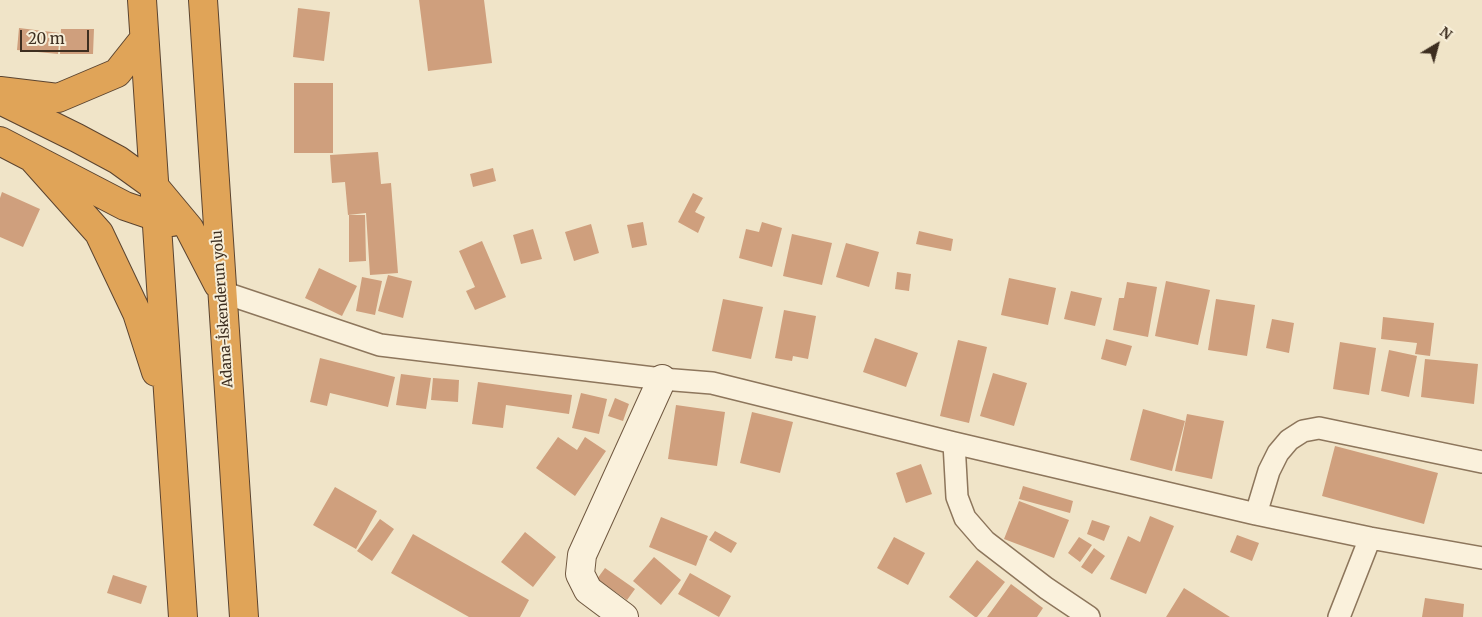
<!DOCTYPE html>
<html>
<head>
<meta charset="utf-8">
<style>
  body { margin:0 }
  #map { position:relative; width:1482px; height:617px; overflow:hidden; background:#f0e4c8; font-family:Merriweather,serif }
  canvas { display:block }
  .north { position:absolute; left:1412px; top:20px; width:50px; height:50px; -webkit-text-stroke:4px #f7eed8; paint-order:stroke; rotate:37deg; font-size:14px; font-weight:700; line-height:20px; text-align:center; color:#3d2e20 }
  .north::after { content:''; display:block; margin:auto; width:18px; height:22px; background:#3d2e20; clip-path:polygon(50% 0,100% 100%,50% 72%,0 100%) }
  .scale { position:absolute; left:20px; top:30px; width:69px; height:22px; box-sizing:border-box; border:2px solid #3d2e20; border-top:0; padding-left:6px; font-size:15px; line-height:18px; white-space:nowrap; color:#3d2e20; -webkit-text-stroke:4px #f7eed8; paint-order:stroke }
</style>
</head>
<body>
<div id="map">
<canvas width="1482" height="617"></canvas>
<div class="north">N</div>
<div class="scale">20 m</div>
</div>
<script>
const ctx = document.querySelector('canvas').getContext('2d');
ctx.lineJoin = 'round';
function paint(path, color) { ctx.fillStyle = color; ctx.fill(path, 'evenodd'); }
const poly = rows => new Path2D(rows.map(r => 'M' + r).join(''));
function strokePath(path, color, width, dash) { ctx.strokeStyle = color; ctx.lineWidth = width; ctx.lineCap = dash ? 'butt' : 'round'; ctx.setLineDash(dash || []); ctx.stroke(path); }
function drawText(font, color, halo, rows, align = 'center') {
  ctx.font = font + ' Merriweather,serif'; ctx.lineWidth = 4; ctx.setLineDash([]); ctx.textBaseline = 'middle'; ctx.strokeStyle = halo; ctx.fillStyle = color; for (const [text, x, y, turn = 0] of rows) {
    ctx.save(); ctx.translate(x, y); ctx.rotate((+turn || 0) * Math.PI / 180); ctx.textAlign = isNaN(turn) ? turn : align; if (halo) ctx.strokeText(text, 0, 0); ctx.fillText(text, 0, 0); ctx.restore();
  }
}
const building = poly([
  [419,0,484,0,492,63,428,71],
  [298,8,330,12,324,61,293,57],
  [19,28,60,33,58,54,17,50],
  [61,29,94,29,93,54,60,54],
  [294,83,333,83,333,153,294,153],
  [378,152,381,184,391,183,398,273,370,275,366,213,348,215,345,182,332,183,330,155],
  [493,168,496,181,473,187,470,174],
  [2,192,40,209,23,247,0,237,0,198],
  [693,193,703,198,695,212,705,217,698,233,678,222],
  [349,215,365,215,366,261,349,262],
  [643,222,647,245,632,248,627,225],
  [762,222,782,228,772,267,739,258,746,229,759,232],
  [591,224,599,253,574,261,565,232],
  [533,229,542,259,521,264,513,235],
  [919,231,953,239,951,251,916,244],
  [792,234,832,243,822,285,783,276],
  [482,241,506,297,475,310,466,291,475,287,459,251],
  [846,243,879,252,869,287,836,277],
  [319,268,357,286,342,316,305,298],
  [897,272,911,274,909,291,895,289],
  [388,275,412,281,403,318,378,311],
  [362,277,382,281,375,315,356,311],
  [1009,278,1056,288,1048,325,1001,315],
  [1166,281,1210,290,1198,345,1155,336],
  [1127,282,1157,287,1148,337,1113,330,1119,298,1124,298],
  [1071,291,1102,298,1095,326,1064,319],
  [723,299,763,307,751,359,712,351],
  [1216,299,1255,305,1247,356,1208,350],
  [784,310,816,316,808,359,793,356,792,361,775,358],
  [1383,317,1434,323,1430,356,1415,354,1417,343,1381,339],
  [1272,319,1294,323,1289,353,1266,348],
  [875,338,918,353,906,387,863,372],
  [1106,339,1132,346,1126,366,1101,359],
  [958,340,987,347,969,423,940,416],
  [1340,342,1376,348,1369,395,1333,389],
  [1389,350,1417,356,1409,397,1381,391],
  [320,358,395,377,388,407,330,393,327,406,310,402],
  [1425,359,1478,364,1474,404,1421,397],
  [993,373,1027,383,1014,426,980,416],
  [401,374,431,378,426,409,396,405],
  [433,378,459,380,458,402,431,400],
  [478,382,572,395,569,414,506,405,503,428,472,424],
  [581,393,607,399,599,434,572,428],
  [615,398,629,404,623,421,608,416],
  [676,405,725,412,717,466,668,459],
  [1143,409,1185,421,1172,471,1130,460],
  [752,412,793,422,780,473,740,463],
  [1187,414,1224,421,1212,479,1175,471],
  [558,437,577,450,585,437,606,451,575,496,536,468],
  [1335,446,1438,473,1424,524,1322,496],
  [921,464,932,494,906,503,896,473],
  [1023,486,1073,501,1070,513,1019,499],
  [335,487,377,511,356,549,313,525],
  [1019,501,1069,520,1054,558,1004,539],
  [1150,516,1174,526,1146,594,1110,579,1128,536,1140,542],
  [661,517,708,536,696,566,649,547],
  [380,519,394,529,372,561,357,551],
  [1092,520,1110,526,1104,541,1087,534],
  [715,531,737,543,731,553,709,540],
  [525,532,556,557,533,587,501,562],
  [413,534,529,600,520,617,469,617,391,573],
  [1237,535,1259,543,1252,561,1230,552],
  [894,537,925,553,908,585,877,568],
  [1079,537,1092,545,1080,562,1068,553],
  [1094,548,1105,556,1092,574,1081,567],
  [654,557,681,580,661,605,633,581],
  [977,560,1005,582,977,617,975,617,949,597],
  [605,568,635,589,627,600,597,579],
  [690,573,731,596,719,617,678,594],
  [113,575,147,586,141,604,107,593],
  [1011,584,1043,608,1037,617,987,617],
  [1184,588,1230,617,1166,617],
  [1425,598,1464,604,1463,617,1422,617]
]);
const street = poly([
  [222,292,380,345,662,379,712,383,954,443,1256,514,1370,538,1482,558],
  [954,443,957,497,965,518,985,541,1046,588,1089,617],
  [1256,514,1269,471,1278,453,1289,440,1303,431,1319,428,1482,462],
  [1339,617,1370,538]
]);
const secondary = poly([
  [624,617,588,590,580,574,582,555,662,379]
]);
const highway = poly([
  [142,0,183,617],
  [203,0,244,617],
  [0,91,58,98,117,73,144,39],
  [0,100,77,138,118,160,154,186,189,228,218,284],
  [0,141,125,206,172,222],
  [34,160,99,233,137,313,156,372]
]);
const streetNames = [
  ["Adana-İskenderun yolu",223,309,-94]
];
paint(building, '#cf9f7d');
strokePath(street, '#8d765c', 24);
strokePath(secondary, '#6f573f', 30);
strokePath(highway, '#5b4430', 30);
strokePath(street, '#faf1dc', 21);
strokePath(secondary, '#faf1dc', 28);
strokePath(highway, '#e0a458', 28);
drawText('14px', '#3d2e20', '#f7eed8', streetNames);
</script>
</body>
</html>
